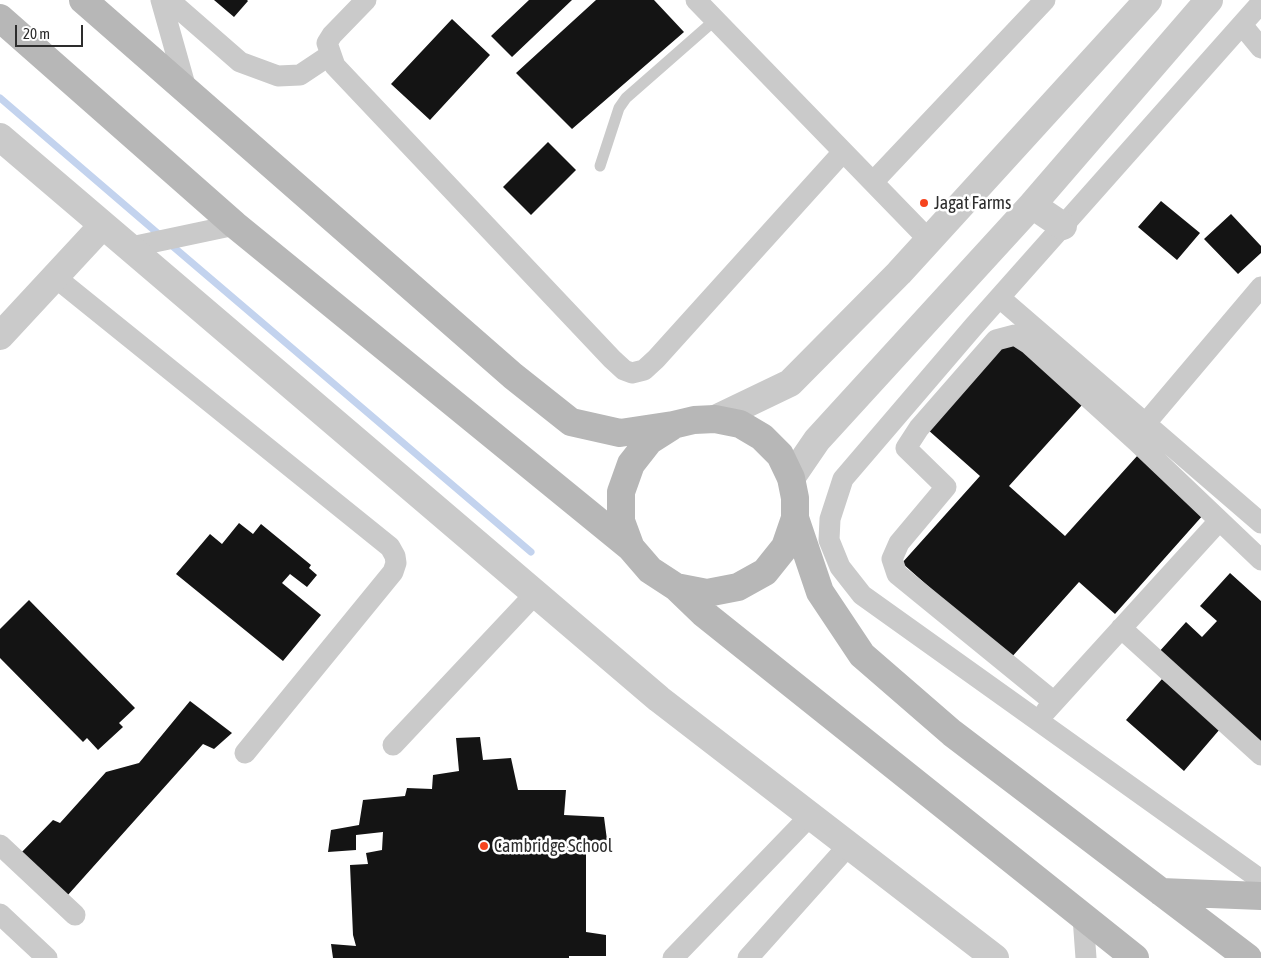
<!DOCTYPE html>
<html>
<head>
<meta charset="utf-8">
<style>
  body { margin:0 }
  #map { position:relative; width:1261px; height:958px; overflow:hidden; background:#fff; font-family:"Asap Condensed",sans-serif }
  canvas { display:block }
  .scale { position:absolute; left:15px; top:25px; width:68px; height:22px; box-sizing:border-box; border:2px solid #2d2d2d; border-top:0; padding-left:6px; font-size:15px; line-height:18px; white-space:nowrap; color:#2d2d2d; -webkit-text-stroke:4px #fff; paint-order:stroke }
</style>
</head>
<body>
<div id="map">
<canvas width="1261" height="958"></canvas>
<div class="scale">20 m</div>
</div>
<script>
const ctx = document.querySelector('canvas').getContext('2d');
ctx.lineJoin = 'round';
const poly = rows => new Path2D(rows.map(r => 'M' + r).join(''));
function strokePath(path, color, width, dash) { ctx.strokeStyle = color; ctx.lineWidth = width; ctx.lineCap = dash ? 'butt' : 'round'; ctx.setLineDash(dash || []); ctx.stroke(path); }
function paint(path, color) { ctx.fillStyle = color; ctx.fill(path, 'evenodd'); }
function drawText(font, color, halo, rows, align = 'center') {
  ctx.font = font + ' "Asap Condensed",sans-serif'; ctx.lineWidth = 5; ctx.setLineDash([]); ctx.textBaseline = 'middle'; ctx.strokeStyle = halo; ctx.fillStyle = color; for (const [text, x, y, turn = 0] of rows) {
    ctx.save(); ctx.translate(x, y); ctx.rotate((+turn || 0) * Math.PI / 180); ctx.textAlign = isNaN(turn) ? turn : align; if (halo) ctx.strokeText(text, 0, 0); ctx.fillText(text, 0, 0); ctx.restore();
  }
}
const stream = poly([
  [0,98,162,237],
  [170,244,531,552]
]);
const building = poly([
  [214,0,247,0,248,1,234,17],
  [529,0,572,0,512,57,491,36],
  [596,0,654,0,684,32,572,129,516,73],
  [452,19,490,55,430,120,391,84],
  [548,142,576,170,531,215,503,187],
  [1161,201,1200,233,1177,260,1138,227],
  [1231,214,1261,246,1261,253,1238,274,1204,239],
  [1008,338,1082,405,1009,486,1065,536,1138,455,1204,514,1115,614,1079,582,1010,659,902,563,980,476,927,429],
  [239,523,253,534,261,524,311,565,309,568,317,575,307,587,290,574,282,583,321,615,283,661,176,574,210,534,222,544],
  [1230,573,1261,601,1261,746,1158,653,1186,622,1202,637,1217,621,1200,606],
  [29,600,135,708,119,723,123,727,98,750,87,738,83,742,0,658,0,629],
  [1162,679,1220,729,1184,771,1126,720],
  [190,701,232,733,214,749,203,744,67,896,19,855,53,820,60,823,106,772,139,763],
  [480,737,483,760,511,758,518,790,566,790,564,815,604,817,607,840,586,842,586,932,606,935,606,956,569,956,569,958,333,958,331,944,356,946,353,935,350,865,368,864,366,853,382,850,383,832,356,835,356,850,328,852,331,830,359,825,363,800,405,796,407,788,432,789,433,775,459,771,456,738]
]);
const service = poly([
  [600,166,619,108,626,98,715,20]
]);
const minor = poly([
  [161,0,187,92],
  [169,0,240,62,278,76,300,75,330,55],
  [366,0,332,35,327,43,335,66,612,359,624,370,632,373,644,370,656,359,843,152],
  [696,0,929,240],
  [1261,3,974,326,843,479,830,519,829,540,840,567,862,595,1261,880],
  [1242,25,1261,48],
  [873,182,1045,0],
  [131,247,235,225],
  [55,277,390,547,395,556,396,563,393,572,245,753],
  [1000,298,1261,523],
  [1145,424,1261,287],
  [1121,628,1261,755],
  [1054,702,897,574,892,559,899,543,946,487,906,448,919,428,996,340,1015,335,1029,344,1136,441,1261,560],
  [1046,711,1219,521],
  [393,745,536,593],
  [0,845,75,915],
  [0,914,47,958],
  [1083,917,1086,958],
  [673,958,810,816],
  [748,958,848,846]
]);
const tertiary = poly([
  [0,137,659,699,995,958],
  [1032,205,1063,226],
  [0,336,103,225],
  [715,419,790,383,899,273,1148,0],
  [791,478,817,440,1032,205,1209,0]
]);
const secondary = poly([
  [83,0,513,376,571,422,620,433,673,425,694,420,715,419,740,424,762,437,780,455,791,478,795,498,795,518,785,547,765,572,738,587,707,593,676,587],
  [0,18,235,225,631,548],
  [671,427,649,441,631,464,621,492,621,521,631,548,650,570,676,587,703,613,1135,958],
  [795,518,820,592,862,655,952,733,1248,958],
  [1161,892,1261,896]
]);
const markers = [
  [924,203,5,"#f6441e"],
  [484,846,5,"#f6441e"]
];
const poiNames = [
  ["Jagat Farms",934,203],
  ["Cambridge School",494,846]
];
strokePath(stream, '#c3d3ee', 7);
paint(building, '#141414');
strokePath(service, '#cacaca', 11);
strokePath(minor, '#cacaca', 21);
strokePath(tertiary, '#cacaca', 28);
strokePath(secondary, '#b7b7b7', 28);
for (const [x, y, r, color] of markers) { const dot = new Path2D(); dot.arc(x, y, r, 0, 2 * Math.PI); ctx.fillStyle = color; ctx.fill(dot); strokePath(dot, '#fff', 2); }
drawText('18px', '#2d2d2d', '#fff', poiNames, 'left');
</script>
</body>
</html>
